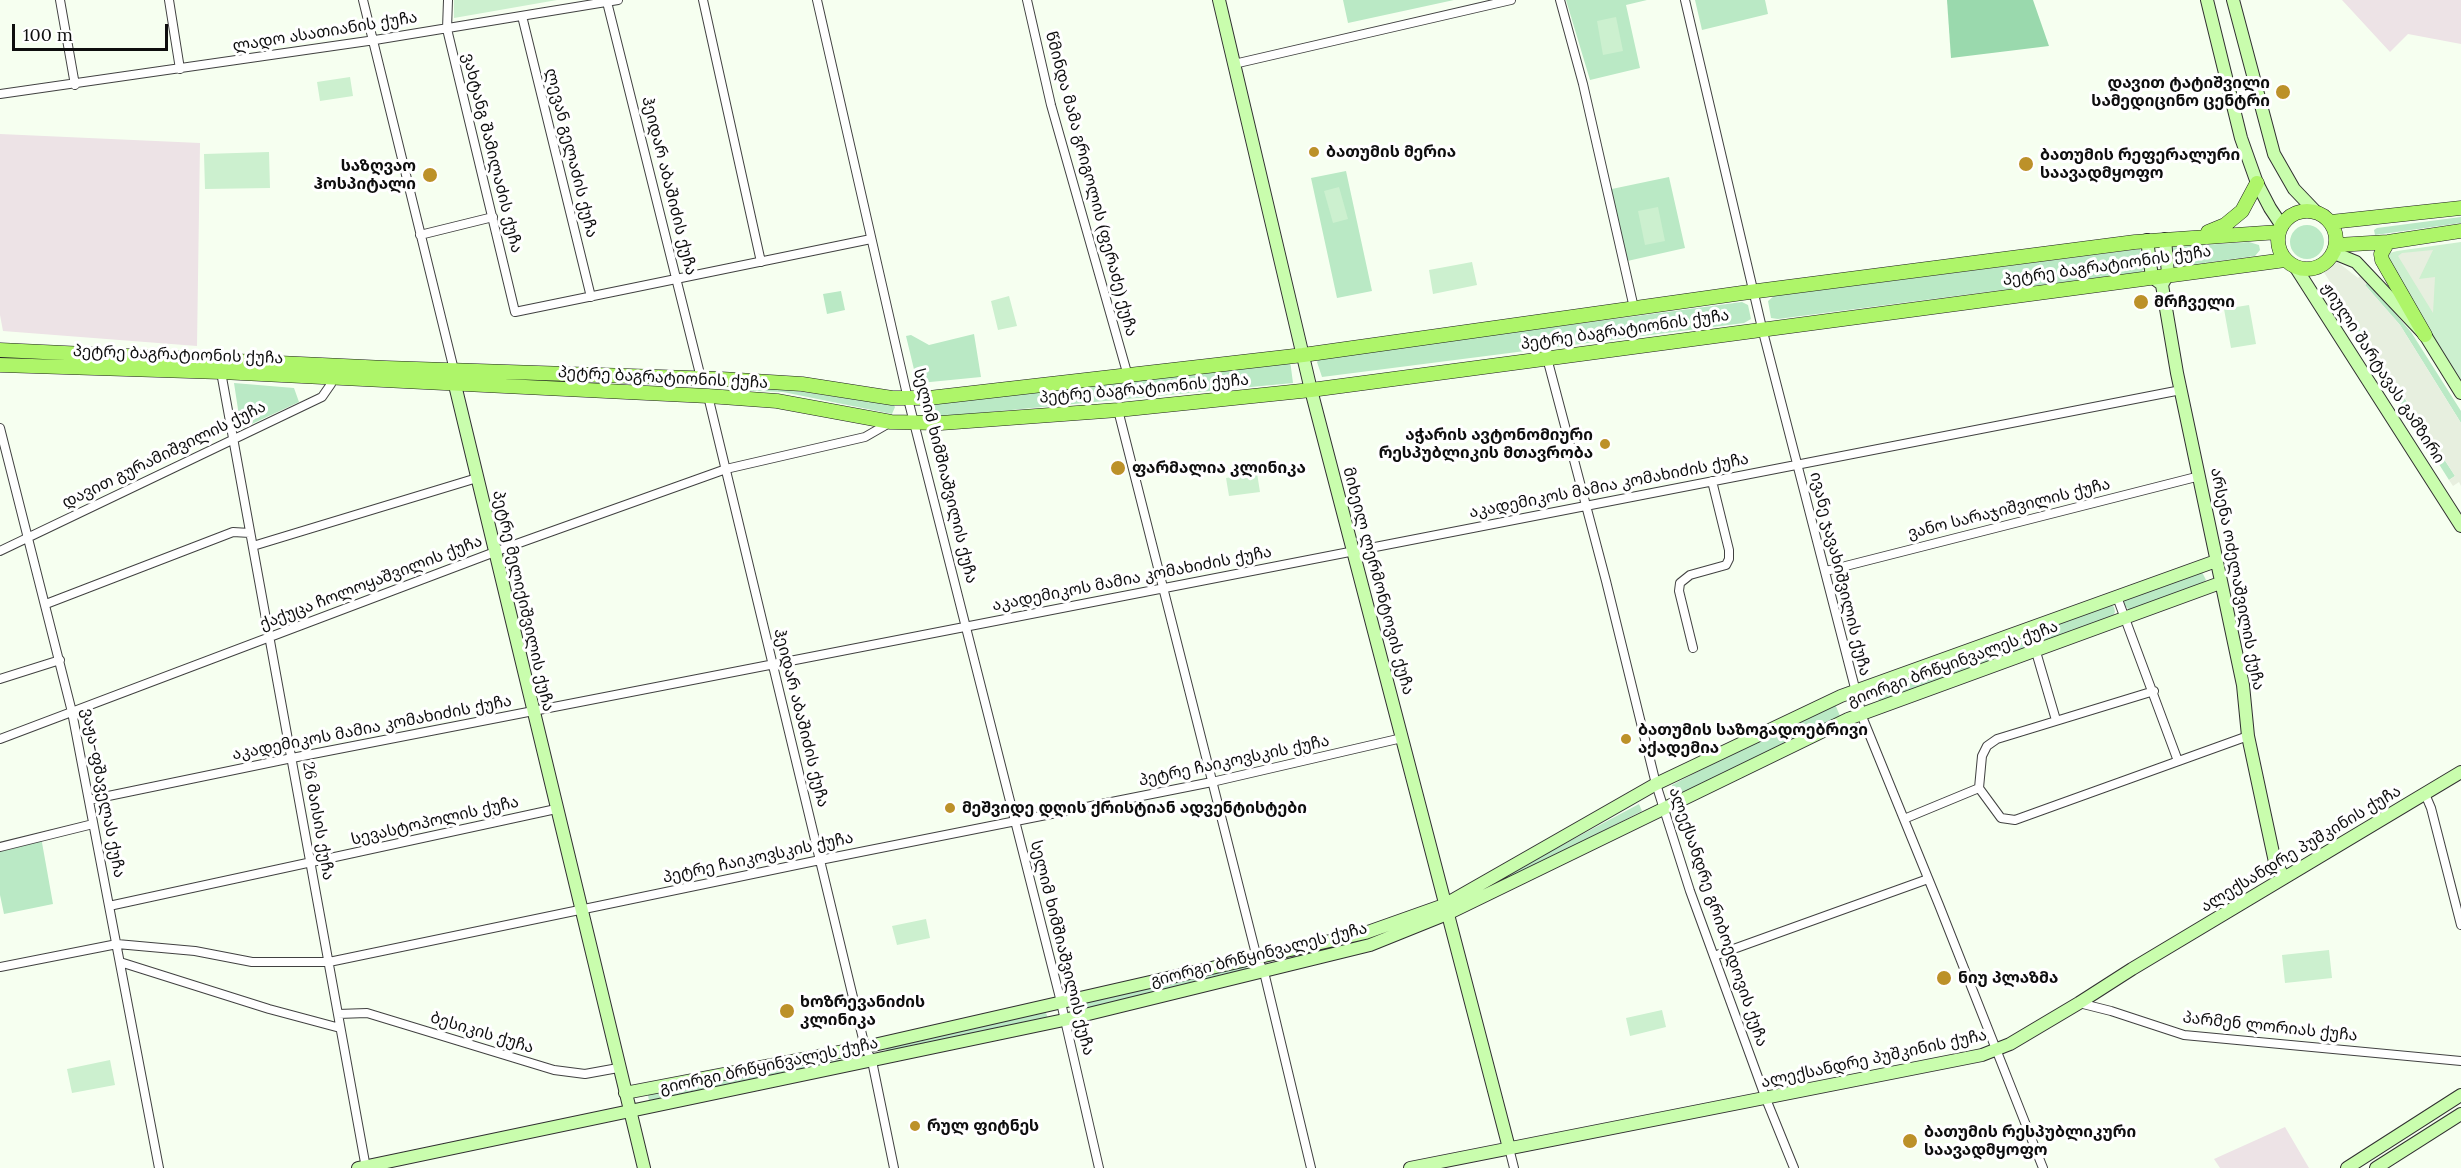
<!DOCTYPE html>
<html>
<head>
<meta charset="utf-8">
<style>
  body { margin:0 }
  #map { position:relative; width:2461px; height:1168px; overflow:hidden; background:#f6fff0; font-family:Lora,serif }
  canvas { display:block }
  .scale { position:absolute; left:12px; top:24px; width:156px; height:27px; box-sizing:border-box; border:3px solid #0e0e0e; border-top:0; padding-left:8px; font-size:18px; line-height:21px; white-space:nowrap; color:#0e0e0e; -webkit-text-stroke:4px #fff; paint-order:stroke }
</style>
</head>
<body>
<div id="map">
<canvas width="2461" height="1168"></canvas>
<div class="scale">100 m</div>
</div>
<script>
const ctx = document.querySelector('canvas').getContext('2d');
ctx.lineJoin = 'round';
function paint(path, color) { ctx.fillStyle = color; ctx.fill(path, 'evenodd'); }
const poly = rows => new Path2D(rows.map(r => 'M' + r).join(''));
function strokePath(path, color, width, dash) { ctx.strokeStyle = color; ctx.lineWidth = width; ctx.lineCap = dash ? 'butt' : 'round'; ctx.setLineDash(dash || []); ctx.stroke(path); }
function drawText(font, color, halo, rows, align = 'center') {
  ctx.font = font + ' Lora,"Noto Sans Georgian",serif'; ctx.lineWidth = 6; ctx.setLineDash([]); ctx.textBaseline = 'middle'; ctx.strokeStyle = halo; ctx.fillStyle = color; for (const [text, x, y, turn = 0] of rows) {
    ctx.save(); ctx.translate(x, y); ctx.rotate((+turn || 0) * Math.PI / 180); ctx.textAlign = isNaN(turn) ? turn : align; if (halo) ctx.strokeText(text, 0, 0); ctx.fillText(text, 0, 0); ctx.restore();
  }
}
const industrial = poly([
  [2342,0,2461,0,2461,44,2408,34,2390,52],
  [0,134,200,143,197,346,3,331,0,315],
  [2285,1127,2309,1168,2220,1168,2214,1159]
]);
const green = poly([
  [1343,0,1454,0,1348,23],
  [1566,0,1647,0,1626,5,1640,68,1590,80],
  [1695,0,1765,0,1768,14,1702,30],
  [1346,171,1372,291,1337,298,1311,178],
  [1669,177,1685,248,1623,262,1607,190],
  [2461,217,2461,223,2375,235,2374,230,2377,228],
  '2290 242a17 17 0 1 1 34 0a17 17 0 1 1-34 0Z',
  [2249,242,2259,245,2260,250,2255,256,2175,267,2172,247],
  [2140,249,2145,268,2141,272,1778,319,1771,318,1768,301,1774,296],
  [2368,282,2411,332,2461,411,2461,423,2400,325,2365,285],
  [841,291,845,310,827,314,823,294],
  [2339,297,2455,476,2449,480,2335,300],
  [1742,302,1748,305,1751,319,1744,323,1322,377,1317,362,1320,358],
  [974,334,981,377,920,383,917,382,906,336,911,335,929,345],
  [1290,360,1293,383,938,417,930,413,928,405,936,402],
  [234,383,294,388,299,402,241,429],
  [730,387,783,389,894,405,895,407,892,414,783,392,730,390],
  [2202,572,2206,580,2201,585,2131,612,2123,604,2125,599],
  [2110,604,2114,607,2115,612,2112,618,2045,642,2041,641,2037,633,2039,630],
  [2017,637,2024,639,2027,646,2022,651,1880,701,1872,694,1873,688],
  [1835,704,1840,716,1678,797,1672,794,1672,785,1758,740],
  [1639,804,1642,811,1466,900,1465,897],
  [41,837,53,904,4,914,0,895,0,847],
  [1246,966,1247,971,1077,1012,1078,1003],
  [1043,1012,1046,1013,1048,1018,887,1054,886,1048,888,1046],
  [855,1054,857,1058,652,1103,649,1101,648,1095,665,1089,670,1091,844,1059,847,1056]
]);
const forest = poly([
  [1947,0,2033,0,2049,46,1951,58]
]);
const pitch = poly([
  [454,0,557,0,454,18],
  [1616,17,1623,51,1603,55,1597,21],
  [350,77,353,96,320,101,317,82],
  [269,152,270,188,205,189,204,154],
  [1339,187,1348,219,1333,223,1324,191],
  [1658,207,1665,241,1645,245,1638,211],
  [2461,242,2461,381,2389,266,2387,259,2390,253,2397,251],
  [1472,262,1477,285,1433,294,1429,270],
  [1009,296,1017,326,998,330,991,301],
  [2249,305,2256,344,2231,348,2224,309],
  [1257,473,1260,492,1229,496,1226,478],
  [926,919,930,938,897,945,892,926],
  [2329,950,2332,978,2285,983,2282,955],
  [1662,1010,1666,1027,1630,1036,1626,1018],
  [110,1060,115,1085,72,1093,67,1069]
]);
const plaza = poly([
  [2433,250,2419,279,2435,277,2433,313,2398,256,2402,253],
  [2335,260,2358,278,2361,275,2368,282,2365,285,2400,325,2461,423,2461,486,2459,482,2453,486,2449,480,2455,476,2340,297,2335,300,2331,294,2336,291,2323,271,2329,268]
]);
const street = poly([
  [60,0,75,85],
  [169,0,180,69],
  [363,0,454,370],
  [448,0,447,29,515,312,871,239],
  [703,0,761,262],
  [817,0,908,399,1059,994,1099,1168],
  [1027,0,1051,105,1128,376],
  [1560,0,1583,84,1634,308],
  [1685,0,1762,328,1863,719,1939,905,2043,1168],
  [607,2,701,378],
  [522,16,591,297],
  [1234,64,1511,0],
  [0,94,375,40,618,0],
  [420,235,493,217],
  [1547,358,1606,581,1656,784,1690,891,1766,1099,1794,1168],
  [221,372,366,1168],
  [708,396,865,1047,872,1061,894,1168],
  [1118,410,1257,958,1264,972,1311,1168],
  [0,428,72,712,159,1168],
  [253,546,477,478],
  [0,551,322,397,331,384,332,377],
  [1826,571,2200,476],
  [2117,597,2178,761],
  [46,604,233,532,250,533],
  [2029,628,2056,720],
  [1693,648,1679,591,1680,583,1690,575,1726,565,1729,559,1729,550,1712,481],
  [0,679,60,660],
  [2154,691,1997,739,1987,746,1982,756,1979,788,2001,818,2015,820,2248,736],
  [0,739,508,547,726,469,865,437,891,422],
  [2425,794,2431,808,2461,925],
  [89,800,292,758,2181,390],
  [1904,819,1979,788],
  [0,847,93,824],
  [109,906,556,809],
  [1714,956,1928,879],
  [120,962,269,1009,340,1028],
  [0,967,117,944,195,951,252,962,329,962,820,860,1212,782,1402,738],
  [2079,1003,2111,1011,2184,1035,2461,1061],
  [338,1014,367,1013,554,1070,585,1074,618,1068],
  [1509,1148,1514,1168]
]);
const secondary = poly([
  [1219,0,1311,390,1509,1148],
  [2207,0,2241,138,2257,183,2270,208,2282,226],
  [2233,0,2274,154,2294,189,2316,212],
  [2165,239,2168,274,2162,285,2177,373,2243,685,2248,736,2264,811,2275,862,2284,877],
  [2147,240,2152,277,2160,283],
  [2334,253,2356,262,2425,335,2461,393],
  [2296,268,2461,526],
  [454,375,455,385,644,1168],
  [625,1093,865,1047,1365,933,1444,905,1656,784,1841,696,2216,561],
  [358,1168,1064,1020,1370,945,1447,914,1848,719,2220,583],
  [1410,1168,1982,1055,2010,1044,2079,1003,2132,969,2461,772],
  [2347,1168,2461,1095],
  [2376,1168,2461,1114]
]);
const primary = poly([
  '2278 240a29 29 0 1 1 58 0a29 29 0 1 1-58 0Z',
  [2331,222,2461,208],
  [2208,232,2225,225,2242,211,2257,183],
  [2388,242,2381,254,2382,260,2425,335],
  [2337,245,2388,242,2461,231],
  [0,350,386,368,721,379,802,384,892,398,929,398,1303,355,1742,293,2135,242,2279,232],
  [0,365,221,372,708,396,777,401,891,422,941,423,1118,410,1311,390,2285,260]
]);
const markers = [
  [2283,92,8,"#bc9129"],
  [1314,152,6,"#bc9129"],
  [2026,164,8,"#bc9129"],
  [430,175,8,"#bc9129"],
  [2141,302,8,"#bc9129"],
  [1605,444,6,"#bc9129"],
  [1118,468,8,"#bc9129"],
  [1626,739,6,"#bc9129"],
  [950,808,6,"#bc9129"],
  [1944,978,8,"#bc9129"],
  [787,1011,8,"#bc9129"],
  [915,1126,6,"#bc9129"],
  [1910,1141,8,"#bc9129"]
];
const streetNames = [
  ["ლადო ასათიანის ქუჩა",325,32,-9],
  ["ვახტანგ შამილაძის ქუჩა",492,153,76],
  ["ლევან გელაძის ქუჩა",571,153,76],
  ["წმინდა მამა გრიგოლის (ფერაძე) ქუჩა",1091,184,75],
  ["ჰეიდარ აბაშიძის ქუჩა",669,186,76],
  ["პეტრე ბაგრატიონის ქუჩა",2107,266,-8],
  ["პეტრე ბაგრატიონის ქუჩა",1625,330,-8],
  ["პეტრე ბაგრატიონის ქუჩა",178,355,2],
  ["ჟიული შარტავას გამზირი",2383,373,57],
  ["პეტრე ბაგრატიონის ქუჩა",663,378,3],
  ["პეტრე ბაგრატიონის ქუჩა",1144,389,-5],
  ["დავით გურამიშვილის ქუჩა",164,455,-26],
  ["სელიმ ხიმშიაშვილის ქუჩა",945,476,76],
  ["აკადემიკოს მამია კომახიძის ქუჩა",1609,486,-11],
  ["ვანო სარაჯიშვილის ქუჩა",2009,509,-14],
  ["ივანე ჯავახიშვილის ქუჩა",1840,574,76],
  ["აკადემიკოს მამია კომახიძის ქუჩა",1132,579,-11],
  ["არსენა ოძელაშვილის ქუჩა",2237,579,79],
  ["მიხეილ ლერმონტოვის ქუჩა",1378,581,75],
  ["ქაქუცა ჩოლოყაშვილის ქუჩა",371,583,-21],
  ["პეტრე მელიქიშვილის ქუჩა",523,601,77],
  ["გიორგი ბრწყინვალეს ქუჩა",1953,664,-20],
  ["ჰეიდარ აბაშიძის ქუჩა",801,718,76],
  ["აკადემიკოს მამია კომახიძის ქუჩა",372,728,-11],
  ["პეტრე ჩაიკოვსკის ქუჩა",1234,761,-12],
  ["ვაჟა-ფშაველას ქუჩა",103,793,79],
  ["26 მაისის ქუჩა",318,821,80],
  ["სევასტოპოლის ქუჩა",435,821,-13],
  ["ალექსანდრე პუშკინის ქუჩა",2301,849,-31],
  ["პეტრე ჩაიკოვსკის ქუჩა",758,858,-12],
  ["ალექსანდრე გრიბოედოვის ქუჩა",1718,917,71],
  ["სელიმ ხიმშიაშვილის ქუჩა",1062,948,76],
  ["გიორგი ბრწყინვალეს ქუჩა",1259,955,-14],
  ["პარმენ ლორიას ქუჩა",2270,1027,6],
  ["ბესიკის ქუჩა",482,1033,17],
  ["ალექსანდრე პუშკინის ქუჩა",1874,1059,-12],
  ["გიორგი ბრწყინვალეს ქუჩა",769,1066,-12]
];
const poiNames = [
  ["დავით ტატიშვილი",2270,83,"right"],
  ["სამედიცინო ცენტრი",2270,101,"right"],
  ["ბათუმის მერია",1326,152],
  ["ბათუმის რეფერალური",2040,155],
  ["საავადმყოფო",2040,173],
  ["საზღვაო",416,166,"right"],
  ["ჰოსპიტალი",416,184,"right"],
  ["მრჩველი",2154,302],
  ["აჭარის ავტონომიური",1593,435,"right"],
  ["რესპუბლიკის მთავრობა",1593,453,"right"],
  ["ფარმალია კლინიკა",1132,468],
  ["ბათუმის საზოგადოებრივი",1638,730],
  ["აქადემია",1638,748],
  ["მეშვიდე დღის ქრისტიან ადვენტისტები",962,808],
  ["ნიუ პლაზმა",1958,978],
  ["ხოზრევანიძის",800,1002],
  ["კლინიკა",800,1020],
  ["რულ ფიტნეს",927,1126],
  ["ბათუმის რესპუბლიკური",1924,1132],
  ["საავადმყოფო",1924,1150]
];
paint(industrial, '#ede3e6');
paint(green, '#bae9c5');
paint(forest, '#9ad9ad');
paint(pitch, '#ccf0cf');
paint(plaza, '#e7efdf');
strokePath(street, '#414141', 10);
strokePath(secondary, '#303030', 14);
strokePath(primary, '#1f1f1f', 15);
strokePath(street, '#fff', 8);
strokePath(secondary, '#c9fdad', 12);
strokePath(primary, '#aef569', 14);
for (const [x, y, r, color] of markers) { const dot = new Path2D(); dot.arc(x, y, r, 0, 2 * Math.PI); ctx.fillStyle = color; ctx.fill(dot); strokePath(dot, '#fff', 2); }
drawText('16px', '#0e0e0e', '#fff', streetNames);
drawText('bold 16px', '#0e0e0e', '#fff', poiNames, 'left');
</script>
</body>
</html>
